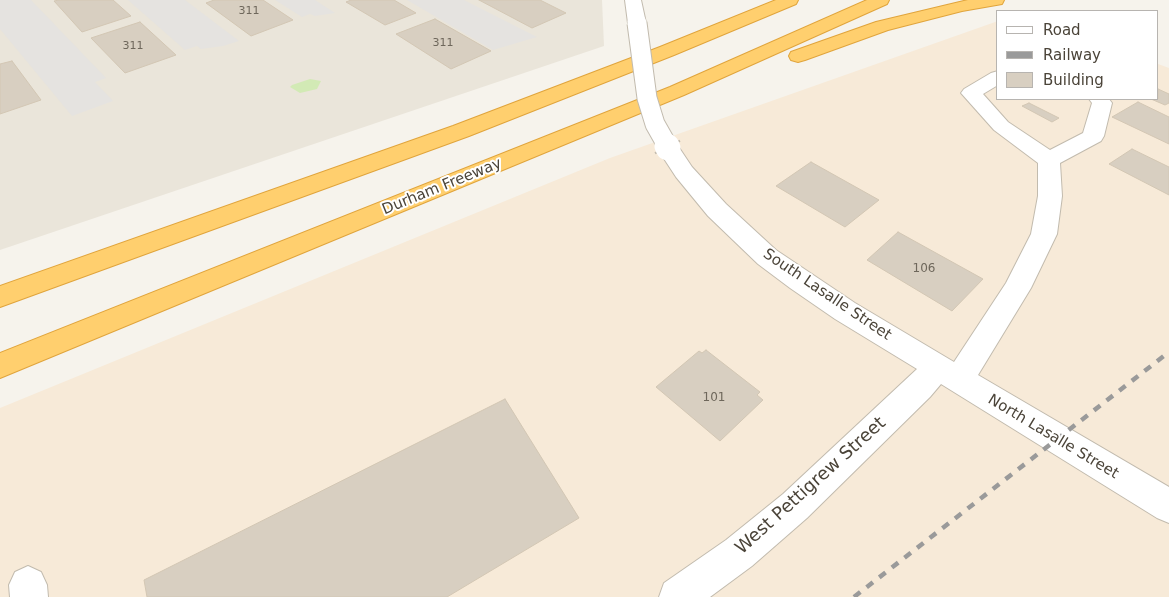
<!DOCTYPE html>
<html>
<head>
<meta charset="utf-8">
<style>
  body { margin:0 }
  #map { position:relative; width:1169px; height:597px; overflow:hidden; background:#f6f3ec; font-family:"DejaVu Sans",sans-serif }
  canvas { display:block }
  .legend { position:absolute; left:996px; top:10px; width:162px; height:90px; box-sizing:border-box; background:#fff; border:1px solid #b7b4b0; margin:0; padding:6px 9px; list-style:none; font-size:15px; color:#4b4439 }
  .legend li { display:flex; align-items:center; gap:10px; height:25px }
  .legend b { width:25px; border:1px solid #b7b4b0 }
</style>
</head>
<body>
<div id="map">
<canvas width="1169" height="597"></canvas>
<ul class="legend">
<li><b style="height:6px;background:#fff"></b>Road</li>
<li><b style="height:6px;background:#9a9a9a"></b>Railway</li>
<li><b style="height:14px;background:#d8cfc1"></b>Building</li>
</ul>
</div>
<script>
const ctx = document.querySelector('canvas').getContext('2d');
ctx.lineJoin = 'round';
function paint(path, color) { ctx.fillStyle = color; ctx.fill(path, 'evenodd'); }
const poly = rows => new Path2D(rows.map(r => 'M' + r).join(''));
function strokePath(path, color, width, dash) { ctx.strokeStyle = color; ctx.lineWidth = width; ctx.lineCap = dash ? 'butt' : 'round'; ctx.setLineDash(dash || []); ctx.stroke(path); }
function drawText(font, color, halo, rows, align = 'center') {
  ctx.font = font + ' "DejaVu Sans",sans-serif'; ctx.lineWidth = 4; ctx.setLineDash([]); ctx.textBaseline = 'middle'; ctx.strokeStyle = halo; ctx.fillStyle = color; for (const [text, x, y, turn = 0] of rows) {
    ctx.save(); ctx.translate(x, y); ctx.rotate((+turn || 0) * Math.PI / 180); ctx.textAlign = isNaN(turn) ? turn : align; if (halo) ctx.strokeText(text, 0, 0); ctx.fillText(text, 0, 0); ctx.restore();
  }
}
const residential = poly([
  [0,0,602,0,604,46,0,250]
]);
const commercial = poly([
  [998,21,998,99,1158,99,1158,64,1169,68,1169,597,0,597,0,408,610,158]
]);
const green = poly([
  [310,79,321,81,317,89,300,93,290,87,292,85]
]);
const parking = poly([
  [0,0,31,0,106,78,95,82,113,101,72,116,0,29],
  [128,0,185,0,239,41,223,46,201,49,197,46,185,50],
  [275,0,315,0,335,13,315,16,310,14,302,17],
  [407,0,464,0,537,37,493,50]
]);
const building = poly([
  [59,0,113,0,131,16,82,32,54,1,59,0],
  [214,0,263,0,293,20,251,36,206,3,214,0],
  [351,0,394,0,416,13,385,25,346,2,351,0],
  [479,0,540,0,566,13,532,28,479,0],
  [435,19,491,51,451,69,396,34,435,19],
  [140,22,176,55,125,73,91,38,140,22],
  [12,61,41,100,0,114,0,64,12,61],
  [1158,89,1169,94,1169,103,1165,105,1151,99,1158,99,1158,89],
  [1138,102,1169,117,1169,144,1112,117,1138,102],
  [1029,103,1059,118,1052,122,1022,106,1029,103],
  [1132,149,1169,167,1169,195,1109,164,1132,149],
  [811,162,879,200,845,227,776,186,811,162],
  [898,232,983,279,952,311,867,260,898,232],
  [706,350,760,392,757,395,763,400,720,441,656,387,699,351,702,353,706,350],
  [505,399,579,518,447,597,147,597,144,580,505,399]
]);
const minor = poly([
  [625,0,641,0,646,23,643,27,637,28,631,27,628,23,625,0],
  [998,71,998,85,983,94,1008,122,1050,150,1083,133,1092,103,1089,99,1109,99,1112,103,1104,136,1101,141,1060,163,1062,196,1057,234,1031,288,978,375,1169,487,1169,523,1157,518,941,384,930,397,807,518,752,566,710,597,659,597,664,583,726,540,783,494,917,369,835,319,790,288,758,264,708,216,676,177,657,148,660,143,668,141,676,143,692,167,726,204,776,250,855,303,954,362,1006,283,1031,234,1038,196,1038,163,994,130,961,93,964,89,991,73,998,71],
  [28,566,41,572,47,585,48,597,10,597,9,585,15,572,28,566]
]);
const highway = poly([
  [776,0,798,0,796,4,674,55,469,136,0,307,0,286,453,126,660,47,776,0],
  [867,0,889,0,887,4,684,95,0,378,0,353,670,87,867,0],
  [968,0,1004,0,1002,4,962,11,888,30,805,60,798,62,791,60,789,56,791,52,876,22,968,0]
]);
const rail = poly([
  [854,597,1169,352]
]);
const minorBridgeFar1 = poly([
  [637,23,647,98,655,124,668,147]
]);
const minorBridge = poly([
  [667,146,668,148]
]);
const farNumbernames = [
  ["311",249,11],
  ["311",443,43],
  ["311",133,46]
];
const numberNames = [
  ["106",924,269],
  ["101",714,398]
];
const streetNames = [
  ["Durham Freeway",442,187,-22],
  ["South Lasalle Street",827,295,34],
  ["North Lasalle Street",1053,437,31]
];
const nearStreetnames = [
  ["West Pettigrew Street",811,486,-42]
];
paint(residential, '#eae5da');
paint(commercial, '#f7ead8');
paint(green, '#d2eab5');
paint(parking, '#e5e3e0');
paint(building, '#d8cfc1');
strokePath(building, '#d3c7b4', 1);
strokePath(minor, '#c2bbae', 2);
strokePath(highway, '#e0a43c', 2);
paint(minor, '#fff');
paint(highway, '#ffcf6e');
strokePath(rail, '#9a9a9a', 4.5, [8, 8]);
strokePath(minorBridgeFar1, '#c2bbae', 21, []);
strokePath(minorBridge, '#c2bbae', 28, []);
strokePath(minorBridgeFar1, '#fff', 19);
strokePath(minorBridge, '#fff', 25);
drawText('11px', '#6e675b', null, farNumbernames);
drawText('12px', '#6e675b', null, numberNames);
drawText('15px', '#4b4439', '#fff', streetNames);
drawText('18px', '#4b4439', '#fff', nearStreetnames);
</script>
</body>
</html>
